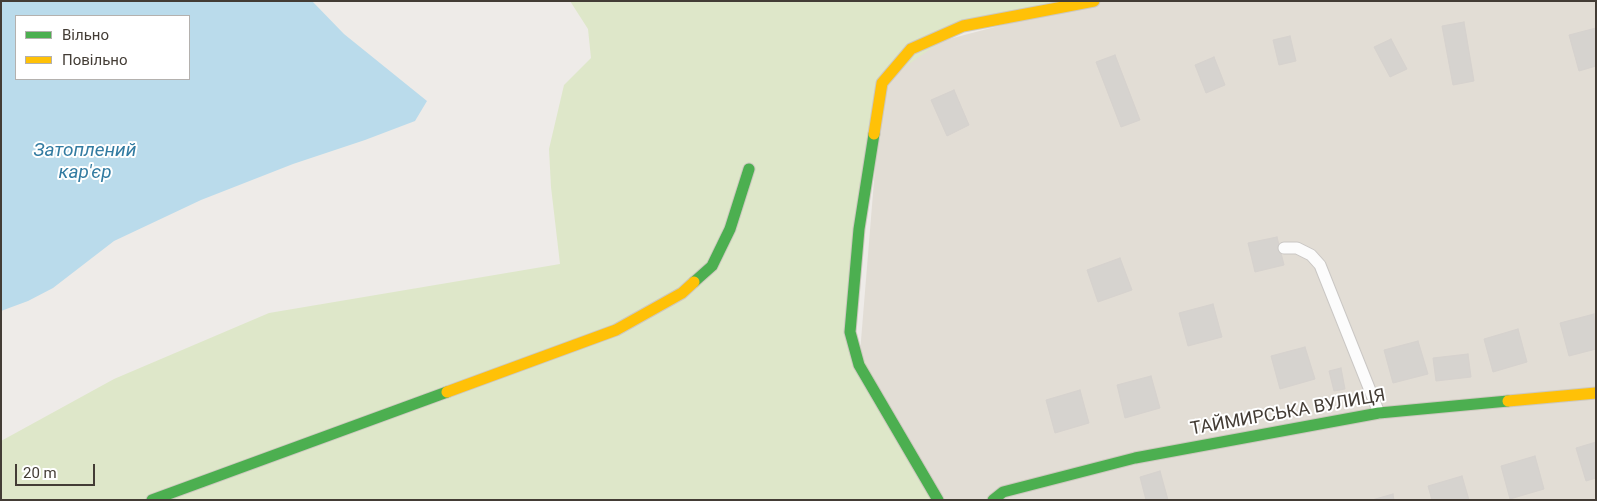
<!DOCTYPE html>
<html>
<head>
<meta charset="utf-8">
<style>
  body { margin:0 }
  #map { position:relative; width:1597px; height:501px; overflow:hidden; background:#eeebe8; font-family:Roboto,sans-serif }
  canvas { display:block }
  .frame { position:absolute; inset:0; border:2px solid #433c35; pointer-events:none }
  .legend { position:absolute; left:15px; top:15px; width:175px; height:65px; box-sizing:border-box; background:#fff; border:1px solid #b4b1ae; margin:0; padding:6px 9px; list-style:none; font-size:15px; color:#433c35 }
  .legend li { display:flex; align-items:center; gap:10px; height:25px }
  .legend b { width:25px; border:1px solid #b4b1ae }
  .scale { position:absolute; left:15px; top:464px; width:80px; height:22px; box-sizing:border-box; border:2px solid #433c35; border-top:0; padding-left:6px; font-size:15px; line-height:18px; white-space:nowrap; color:#433c35; -webkit-text-stroke:4px #fff; paint-order:stroke }
</style>
</head>
<body>
<div id="map">
<canvas width="1597" height="501"></canvas>
<div class="frame"></div>
<ul class="legend">
<li><b style="height:6px;background:#4caf50"></b>Вільно</li>
<li><b style="height:6px;background:#ffc107"></b>Повільно</li>
</ul>
<div class="scale">20 m</div>
</div>
<script>
const ctx = document.querySelector('canvas').getContext('2d');
ctx.lineJoin = 'round';
function paint(path, color) { ctx.fillStyle = color; ctx.fill(path, 'evenodd'); }
const poly = rows => new Path2D(rows.map(r => 'M' + r).join(''));
function strokePath(path, color, width, dash) { ctx.strokeStyle = color; ctx.lineWidth = width; ctx.lineCap = dash ? 'butt' : 'round'; ctx.setLineDash(dash || []); ctx.stroke(path); }
function drawText(font, color, halo, rows, align = 'center') {
  ctx.font = font + ' Roboto,sans-serif'; ctx.lineWidth = 4; ctx.setLineDash([]); ctx.textBaseline = 'middle'; ctx.strokeStyle = halo; ctx.fillStyle = color; for (const [text, x, y, turn = 0] of rows) {
    ctx.save(); ctx.translate(x, y); ctx.rotate((+turn || 0) * Math.PI / 180); ctx.textAlign = isNaN(turn) ? turn : align; if (halo) ctx.strokeText(text, 0, 0); ctx.fillText(text, 0, 0); ctx.restore();
  }
}
const residential = poly([
  [1094,1,1596,1,1596,500,938,500,859,365,882,83,911,49]
]);
const green = poly([
  [570,1,1094,1,963,26,882,83,850,332,938,500,1,500,1,441,114,379,269,313,560,264,551,187,549,149,564,85,591,58,588,29]
]);
const water = poly([
  [1,1,312,1,344,34,427,101,415,121,365,140,293,164,201,200,114,241,53,288,28,301,1,311],
  [16,16,189,16,189,79,16,79]
]);
const building = poly([
  [1464,22,1474,81,1453,85,1442,26,1464,22],
  [1596,28,1596,66,1579,71,1569,35,1596,28],
  [1290,36,1296,61,1279,65,1273,40,1290,36],
  [1391,39,1407,69,1390,77,1374,47,1391,39],
  [1115,55,1140,120,1121,127,1096,62,1115,55],
  [1214,57,1225,85,1206,93,1195,65,1214,57],
  [954,90,969,125,947,136,931,100,954,90],
  [1277,237,1284,265,1255,272,1248,243,1277,237],
  [1120,258,1132,290,1098,302,1087,270,1120,258],
  [1213,304,1222,337,1188,346,1179,313,1213,304],
  [1594,314,1596,349,1569,356,1560,323,1594,314],
  [1518,329,1527,362,1493,372,1484,339,1518,329],
  [1418,341,1428,374,1393,383,1384,350,1418,341],
  [1305,347,1315,379,1280,389,1271,356,1305,347],
  [1468,354,1471,377,1436,381,1433,358,1468,354],
  [1341,368,1345,389,1334,391,1329,371,1341,368],
  [1151,376,1160,408,1125,418,1117,385,1151,376],
  [1080,390,1089,423,1055,433,1046,400,1080,390],
  [1596,442,1596,478,1586,481,1576,448,1596,442],
  [1535,456,1544,489,1510,499,1501,466,1535,456],
  [1160,471,1168,500,1146,500,1140,477,1160,471],
  [1462,476,1469,500,1432,500,1428,486,1462,476],
  [1393,494,1394,500,1372,500,1393,494]
]);
const lane = poly([
  [1284,248,1297,248,1311,255,1320,265,1379,413]
]);
const fast = poly([
  [874,134,859,229,850,332,859,365,938,500],
  [694,282,712,266,730,229,749,169],
  [152,500,447,392],
  [993,500,1003,492,1135,458,1379,413,1508,401]
]);
const slow = poly([
  [874,134,882,83,911,49,963,26,1094,1],
  [447,392,616,330,682,293,694,282],
  [1508,401,1596,393]
]);
const streetNames = [
  ["ТАЙМИРСЬКА ВУЛИЦЯ",1288,413,-10]
];
const waterNames = [
  ["Затоплений",85,151],
  ["кар'єр",85,173]
];
paint(residential, '#e2ddd5');
paint(green, '#dee7c9');
paint(water, '#badbeb');
paint(building, '#d6d3cf');
strokePath(building, '#d6d2ce', 1);
strokePath(lane, '#cac7c4', 13);
strokePath(fast, '#cdc8bf', 13);
strokePath(slow, '#cdc8bf', 13);
strokePath(lane, '#fcfcfc', 11);
strokePath(fast, '#4caf50', 11);
strokePath(slow, '#ffc107', 11);
drawText('18px', '#433c35', '#fff', streetNames);
drawText('italic 19px', '#327ba1', '#fff', waterNames);
</script>
</body>
</html>
